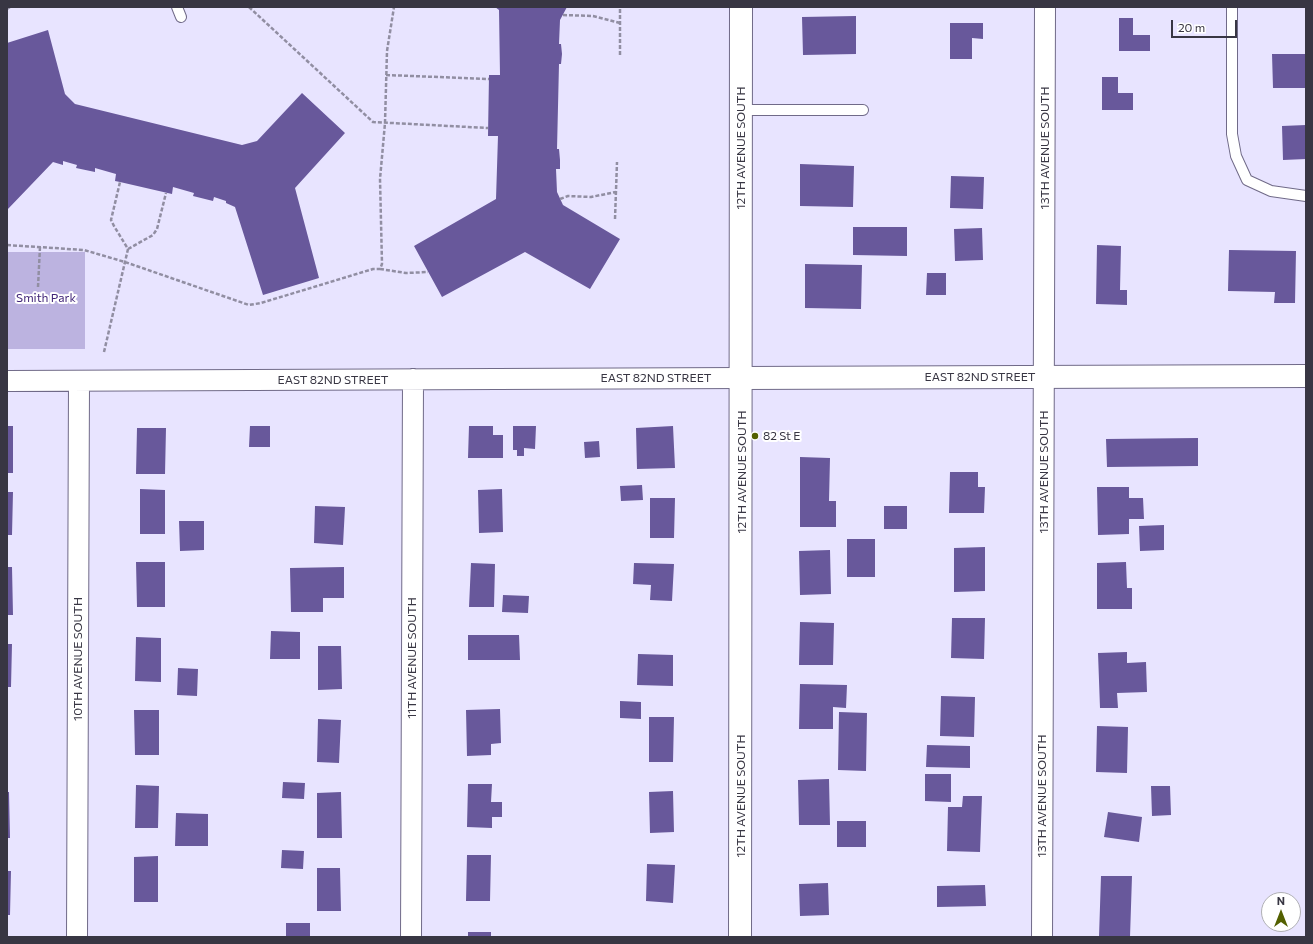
<!DOCTYPE html>
<html>
<head>
<meta charset="utf-8">
<style>
  body { margin:0 }
  #map { position:relative; width:1313px; height:944px; overflow:hidden; background:#e8e4ff; font-family:Commissioner,sans-serif }
  canvas { display:block }
  .frame { position:absolute; inset:0; border:8px solid #383643; pointer-events:none }
  .north { position:absolute; left:1261px; top:892px; width:40px; height:40px; box-sizing:border-box; background:#fff; border:1px solid #afafb4; border-radius:50%; rotate:0deg; font-size:11px; font-weight:700; line-height:16px; text-align:center; color:#383643 }
  .north::after { content:''; display:block; margin:auto; width:14px; height:18px; background:#536000; clip-path:polygon(50% 0,100% 100%,50% 72%,0 100%) }
  .scale { position:absolute; left:1171px; top:20px; width:66px; height:18px; box-sizing:border-box; border:2px solid #383643; border-top:0; padding-left:5px; font-size:12px; line-height:14px; white-space:nowrap; color:#383643; -webkit-text-stroke:3px #fff; paint-order:stroke }
</style>
</head>
<body>
<div id="map">
<canvas width="1313" height="944"></canvas>
<div class="frame"></div>
<div class="north">N</div>
<div class="scale">20 m</div>
</div>
<script>
const ctx = document.querySelector('canvas').getContext('2d');
ctx.lineJoin = 'round';
function paint(path, color) { ctx.fillStyle = color; ctx.fill(path, 'evenodd'); }
const poly = rows => new Path2D(rows.map(r => 'M' + r).join(''));
function strokePath(path, color, width, dash) { ctx.strokeStyle = color; ctx.lineWidth = width; ctx.lineCap = dash ? 'butt' : 'round'; ctx.setLineDash(dash || []); ctx.stroke(path); }
function drawText(font, color, halo, rows, align = 'center') {
  ctx.font = font + ' Commissioner,sans-serif'; ctx.lineWidth = 4; ctx.setLineDash([]); ctx.textBaseline = 'middle'; ctx.strokeStyle = halo; ctx.fillStyle = color; for (const [text, x, y, turn = 0] of rows) {
    ctx.save(); ctx.translate(x, y); ctx.rotate((+turn || 0) * Math.PI / 180); ctx.textAlign = isNaN(turn) ? turn : align; if (halo) ctx.strokeText(text, 0, 0); ctx.fillText(text, 0, 0); ctx.restore();
  }
}
const green = poly([
  [7,252,85,252,85,349,7,349]
]);
const building = poly([
  [495,7,567,7,560,20,559,44,561,44,562,54,561,64,559,64,557,149,559,149,560,160,560,169,556,169,557,192,563,205,620,239,590,289,525,252,442,297,414,246,496,199,498,136,488,136,489,75,500,75,499,10],
  [856,16,856,54,803,55,802,17],
  [1119,18,1133,18,1133,35,1150,35,1150,51,1119,51],
  [950,23,983,23,983,39,972,38,972,59,950,59],
  [48,30,65,94,75,104,242,145,257,141,302,93,345,133,295,188,319,278,263,295,235,207,226,203,226,201,214,197,213,201,193,196,194,193,173,187,172,194,120,182,115,181,116,174,95,168,95,172,76,168,77,165,63,161,63,165,53,162,7,210,7,121,8,119,7,43],
  [1272,54,1306,54,1306,88,1273,88],
  [1102,77,1118,77,1118,93,1133,93,1133,110,1102,110],
  [1306,125,1306,159,1283,160,1282,126],
  [800,164,854,166,853,207,800,206],
  [951,176,984,177,983,209,950,208],
  [853,227,907,227,907,256,853,255],
  [982,228,983,260,955,261,954,229],
  [1097,245,1121,246,1120,290,1127,290,1127,305,1096,304],
  [1229,250,1296,251,1295,303,1274,303,1275,292,1228,291],
  [805,264,862,265,861,309,805,308],
  [927,273,946,273,946,295,926,295],
  [7,426,13,426,13,473,7,473],
  [250,426,270,426,270,447,249,447],
  [469,426,493,426,493,435,503,435,503,458,468,458],
  [513,426,536,426,535,449,524,448,524,456,517,456,517,450,513,450],
  [673,426,675,468,637,469,636,428],
  [137,428,166,428,165,474,136,474],
  [1198,438,1198,466,1107,467,1106,439],
  [599,441,600,457,585,458,584,442],
  [800,457,830,458,829,501,836,501,836,527,800,527],
  [950,472,978,472,978,487,985,487,984,513,949,513],
  [642,485,643,500,621,501,620,486],
  [1097,487,1129,487,1129,498,1143,498,1144,519,1129,519,1129,534,1098,535],
  [140,489,165,490,165,534,140,534],
  [502,489,503,532,479,533,478,490],
  [7,492,13,492,12,535,7,535],
  [650,498,675,498,674,538,650,538],
  [315,506,345,507,343,545,314,543],
  [884,506,907,506,907,529,884,529],
  [179,521,204,521,204,550,180,551],
  [1164,525,1164,550,1140,551,1139,526],
  [847,539,875,539,875,577,847,577],
  [985,547,985,591,954,592,954,548],
  [830,550,831,594,800,595,799,551],
  [136,562,165,562,165,607,137,607],
  [1126,562,1127,588,1132,588,1132,609,1097,609,1097,563],
  [471,563,495,564,494,607,469,607],
  [634,563,674,564,672,601,650,600,651,585,633,584],
  [7,567,12,567,13,615,7,615],
  [344,567,344,598,323,598,323,612,291,612,290,568],
  [503,595,529,596,528,613,502,612],
  [952,618,985,618,984,659,951,658],
  [800,622,834,623,833,665,799,665],
  [271,631,300,632,300,659,270,659],
  [468,635,519,635,520,660,468,660],
  [136,637,161,638,161,682,135,681],
  [7,644,12,644,11,687,7,687],
  [318,646,341,646,342,689,318,690],
  [1127,652,1127,663,1146,662,1147,692,1117,693,1118,708,1100,708,1098,653],
  [638,654,673,655,673,686,637,685],
  [178,668,198,669,197,696,177,695],
  [800,684,847,685,846,708,833,707,833,729,799,729],
  [941,696,975,697,974,737,940,736],
  [620,701,641,702,641,719,620,718],
  [500,709,501,743,491,744,491,755,467,756,466,710],
  [134,710,159,710,159,755,135,755],
  [839,712,867,713,866,771,838,770],
  [649,717,674,717,673,762,649,762],
  [318,719,341,720,339,763,317,762],
  [1097,726,1128,727,1127,773,1096,772],
  [927,745,970,746,970,768,926,767],
  [925,774,951,774,951,802,925,801],
  [829,779,830,825,799,825,798,780],
  [283,782,305,783,304,799,282,798],
  [468,784,492,784,491,802,502,802,502,817,492,817,492,828,467,827],
  [136,785,159,786,158,828,135,828],
  [1151,786,1170,786,1171,815,1152,816],
  [673,791,674,832,650,833,649,792],
  [7,792,9,792,10,838,7,838],
  [341,792,342,838,317,838,317,793],
  [963,796,982,796,980,852,947,851,948,807,962,807],
  [1108,812,1142,817,1139,842,1104,837],
  [176,813,208,814,208,846,175,846],
  [837,821,866,821,866,847,837,847],
  [282,850,304,851,303,869,281,868],
  [467,855,491,855,490,901,466,901],
  [158,856,158,902,134,902,134,857],
  [647,864,675,865,673,903,646,901],
  [317,868,340,868,341,911,317,911],
  [7,871,11,871,10,915,7,915],
  [1101,876,1132,876,1130,937,1099,937],
  [828,883,829,915,800,916,799,884],
  [985,885,986,906,937,907,937,886],
  [286,923,310,923,310,937,286,937],
  [468,932,491,932,491,937,468,937]
]);
const path = poly([
  [249,7,373,122,488,128],
  [7,9,10,7],
  [563,15,593,16,620,23],
  [620,55,620,7],
  [386,75,489,79],
  [560,199,568,196,591,197,616,192],
  [615,219,617,162],
  [7,245,84,250,125,262,249,305,261,303,373,269,380,269,382,264,380,179,385,123,387,51,394,7],
  [128,249,153,235,157,229,166,193],
  [380,269,406,273,428,272],
  [38,287,40,247],
  [104,352,128,249,114,226,111,220,120,182]
]);
const service = poly([
  [177,7,181,17],
  [1232,7,1232,134,1236,156,1247,180,1271,191,1306,196],
  [741,110,863,110]
]);
const minor = poly([
  [7,381,742,378],
  [77,937,79,381],
  [411,937,413,379],
  [1042,937,1045,7]
]);
const tertiary = poly([
  [742,378,1306,376],
  [740,937,741,7]
]);
const markers = [
  [755,436,4,"#536000"]
];
const streetNames = [
  ["12TH AVENUE SOUTH",741,148,-90],
  ["13TH AVENUE SOUTH",1045,148,-90],
  ["EAST 82ND STREET",980,377],
  ["EAST 82ND STREET",656,378],
  ["EAST 82ND STREET",333,380],
  ["12TH AVENUE SOUTH",742,472,-90],
  ["13TH AVENUE SOUTH",1044,472,-90],
  ["11TH AVENUE SOUTH",412,658,-90],
  ["10TH AVENUE SOUTH",78,659,-90],
  ["12TH AVENUE SOUTH",741,796,-90],
  ["13TH AVENUE SOUTH",1042,796,-90]
];
const parkNames = [
  ["Smith Park",46,298]
];
const poiNames = [
  ["82 St E",763,436]
];
paint(green, '#bcb3e0');
paint(building, '#68589b');
strokePath(service, '#706a88', 12);
strokePath(minor, '#706a88', 22);
strokePath(tertiary, '#706a88', 24);
strokePath(path, '#918ea2', 2.5, [4, 2]);
strokePath(service, '#fff', 10);
strokePath(minor, '#fff', 20);
strokePath(tertiary, '#fff', 22);
for (const [x, y, r, color] of markers) { const dot = new Path2D(); dot.arc(x, y, r, 0, 2 * Math.PI); ctx.fillStyle = color; ctx.fill(dot); strokePath(dot, '#fff', 1.5); }
drawText('12px', '#383643', '#fff', streetNames);
drawText('12px', '#402477', '#fff', parkNames);
drawText('12px', '#383643', '#fff', poiNames, 'left');
</script>
</body>
</html>
